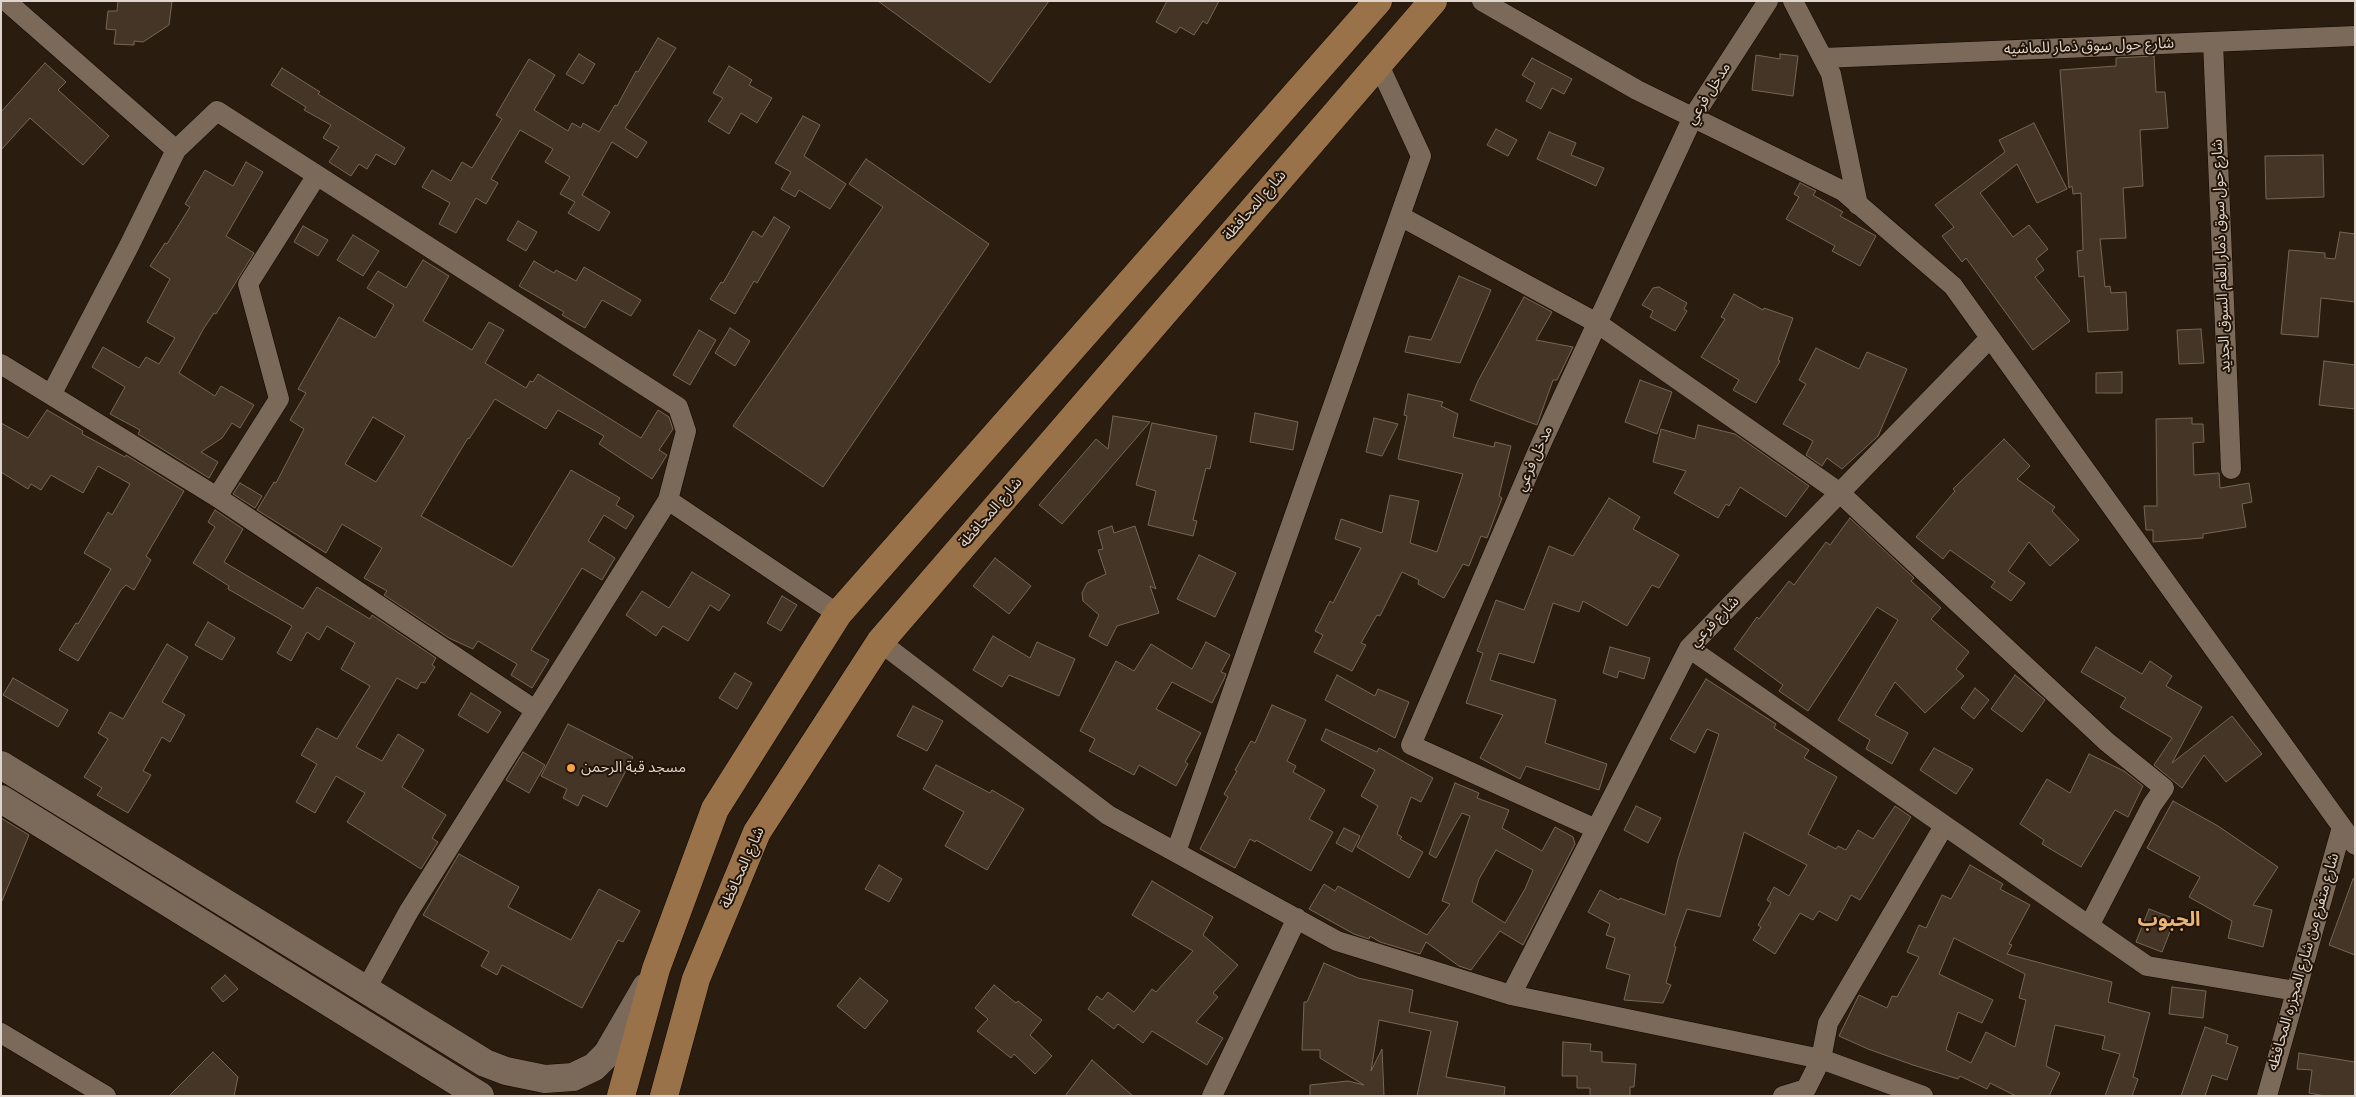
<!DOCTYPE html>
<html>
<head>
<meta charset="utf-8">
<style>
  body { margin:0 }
  #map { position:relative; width:2356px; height:1097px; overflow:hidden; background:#2a1d0f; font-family:"Titillium Web",sans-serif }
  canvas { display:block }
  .frame { position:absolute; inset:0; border:2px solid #dfd5cc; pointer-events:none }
</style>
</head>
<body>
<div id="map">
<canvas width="2356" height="1097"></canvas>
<div class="frame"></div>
</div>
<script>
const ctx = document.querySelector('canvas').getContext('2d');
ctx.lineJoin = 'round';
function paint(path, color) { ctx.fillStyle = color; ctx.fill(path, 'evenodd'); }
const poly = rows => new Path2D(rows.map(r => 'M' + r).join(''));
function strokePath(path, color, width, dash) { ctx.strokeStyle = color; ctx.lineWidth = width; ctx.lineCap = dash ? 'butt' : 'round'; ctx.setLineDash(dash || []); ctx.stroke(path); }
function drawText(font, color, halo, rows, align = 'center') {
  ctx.font = font + ' "Titillium Web","Noto Sans Arabic",sans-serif'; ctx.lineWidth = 4; ctx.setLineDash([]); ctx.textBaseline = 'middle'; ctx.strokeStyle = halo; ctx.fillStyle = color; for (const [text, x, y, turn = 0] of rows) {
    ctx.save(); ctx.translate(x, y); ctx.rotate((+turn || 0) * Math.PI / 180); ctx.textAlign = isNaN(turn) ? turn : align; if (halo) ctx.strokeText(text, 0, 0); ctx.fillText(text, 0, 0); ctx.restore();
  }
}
const building = poly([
  [118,1,172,1,169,25,143,42,134,41,134,45,114,44,116,30,106,29,108,11,117,11,118,1],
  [878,1,1049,1,990,83,878,1],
  [1167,1,1219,1,1207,24,1203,21,1194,35,1180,27,1176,33,1156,22,1167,1],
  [658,38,676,48,625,128,647,142,637,158,612,142,582,195,610,212,599,231,568,213,575,202,560,194,570,177,545,162,553,149,520,130,491,179,498,183,486,204,476,198,456,233,439,224,450,203,422,187,432,170,451,181,462,162,472,168,502,119,496,115,529,59,555,75,534,110,568,131,572,123,581,128,583,123,599,132,615,105,617,106,636,71,638,72,658,38],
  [579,54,595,64,583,84,566,74,579,54],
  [1780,54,1798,56,1793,96,1752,90,1756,55,1780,59,1780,54],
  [2154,56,2156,92,2165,92,2168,128,2140,130,2143,186,2123,188,2126,238,2100,239,2105,287,2110,286,2111,293,2126,292,2128,330,2088,332,2084,276,2079,277,2077,251,2083,250,2081,193,2073,194,2072,186,2069,188,2060,70,2116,66,2116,58,2154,56],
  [1532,58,1572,79,1564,94,1552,88,1541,109,1526,101,1535,83,1522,75,1532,58],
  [45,63,66,82,58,90,109,136,83,165,30,118,1,150,1,112,45,63],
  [729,66,752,80,749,85,772,98,757,123,741,113,729,134,708,121,723,98,713,93,729,66],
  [282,68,320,92,318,94,405,148,395,165,376,154,367,169,359,164,351,176,329,162,339,147,323,138,331,125,304,110,306,107,271,85,282,68],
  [803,116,820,125,804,156,846,184,830,209,799,190,795,197,781,189,791,172,775,163,803,116],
  [2034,123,2067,189,2037,203,2017,164,1980,193,2013,237,2029,225,2048,249,2036,259,2044,270,2035,277,2070,321,2033,350,1966,258,1962,262,1942,236,1954,227,1935,205,2005,152,1999,140,2034,123],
  [1496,129,1517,140,1508,156,1487,145,1496,129],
  [1549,132,1576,143,1571,155,1604,168,1596,186,1537,159,1549,132],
  [2323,155,2324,197,2266,199,2265,156,2323,155],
  [866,159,989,244,823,487,733,426,883,207,849,184,866,159],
  [246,162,263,172,226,236,254,253,216,314,214,313,204,328,179,373,215,396,221,386,254,405,240,428,232,423,222,438,201,452,218,462,209,478,138,434,140,430,110,414,125,387,92,367,103,347,139,368,146,357,159,364,175,338,147,322,170,279,150,266,165,243,167,244,190,207,185,204,205,170,233,186,246,162],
  [1800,183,1816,191,1813,195,1843,212,1840,216,1876,236,1860,266,1832,251,1835,246,1786,219,1799,197,1794,194,1800,183],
  [774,217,790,227,757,283,754,281,735,314,710,299,721,282,723,283,753,231,762,237,774,217],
  [518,221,537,232,526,251,507,240,518,221],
  [303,226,328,240,318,256,294,242,303,226],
  [2340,232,2355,234,2355,302,2321,298,2318,337,2281,334,2289,250,2325,253,2325,258,2335,259,2340,232],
  [353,235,379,251,363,276,337,260,353,235],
  [423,260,449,276,423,321,472,350,489,322,504,330,485,363,526,388,530,381,533,382,538,374,641,438,658,410,669,417,673,429,659,450,667,455,652,479,599,444,604,436,558,410,546,429,495,399,469,439,468,438,421,516,512,567,571,470,620,498,616,505,634,516,626,529,604,515,588,541,615,558,602,580,582,568,531,650,549,660,532,688,511,675,517,664,478,641,473,649,449,638,384,595,387,591,364,578,382,548,342,524,326,553,257,510,274,482,276,483,304,429,290,420,306,393,298,389,339,317,375,338,394,305,367,288,378,271,406,288,423,260],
  [373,417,405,436,376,482,345,464,373,417],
  [534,261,554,273,556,270,576,281,584,267,641,300,631,316,602,300,585,328,562,315,564,312,519,286,534,261],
  [1459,276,1491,290,1460,363,1405,352,1409,336,1431,340,1459,276],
  [1659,287,1687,303,1684,309,1687,311,1675,331,1650,317,1653,311,1642,305,1653,288,1659,287],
  [1734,294,1763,310,1764,308,1793,318,1778,360,1780,361,1756,403,1733,390,1739,380,1701,357,1725,319,1721,317,1734,294],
  [1524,297,1552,312,1536,340,1573,347,1557,380,1553,380,1537,425,1470,400,1478,381,1524,297],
  [730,328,750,341,735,366,715,353,730,328],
  [2201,329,2204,363,2179,364,2177,330,2201,329],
  [699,330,716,340,690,385,673,375,699,330],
  [1816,348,1859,369,1867,352,1907,369,1878,436,1842,469,1827,458,1822,466,1806,455,1813,441,1783,424,1806,384,1799,380,1816,348],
  [2324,361,2355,365,2355,409,2319,405,2324,361],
  [2122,372,2122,393,2096,393,2096,373,2122,372],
  [1640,380,1672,392,1657,434,1625,422,1640,380],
  [1408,394,1443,402,1441,406,1458,414,1453,437,1494,447,1495,442,1511,446,1499,496,1502,498,1487,538,1481,536,1469,566,1463,564,1444,598,1418,584,1419,580,1402,572,1380,616,1377,615,1361,643,1366,645,1352,671,1314,652,1323,635,1315,631,1330,601,1333,603,1361,548,1335,539,1341,519,1382,533,1390,495,1419,501,1410,543,1437,552,1463,474,1398,459,1407,416,1404,415,1408,394],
  [47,410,83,431,82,434,125,457,126,455,184,491,146,556,151,560,134,590,126,585,121,590,78,661,59,650,76,623,78,624,111,569,84,553,108,512,112,515,130,484,98,466,83,493,51,475,41,490,31,484,28,489,1,472,1,423,28,438,47,410],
  [1255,413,1298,422,1293,450,1250,442,1255,413],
  [1113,416,1150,422,1062,524,1039,505,1096,439,1108,449,1113,416],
  [1374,418,1398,424,1382,456,1366,452,1374,418],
  [2192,418,2192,424,2203,424,2204,442,2193,443,2194,475,2219,473,2220,488,2249,483,2252,502,2242,504,2246,527,2203,534,2203,538,2153,542,2153,530,2146,530,2144,506,2157,506,2156,419,2192,418],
  [1152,423,1217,436,1210,469,1206,468,1193,520,1197,521,1193,536,1148,525,1156,491,1136,485,1152,423],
  [1698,425,1735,434,1809,486,1786,517,1740,487,1729,506,1726,504,1718,518,1674,493,1686,471,1653,462,1661,429,1695,439,1698,425],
  [2004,439,2030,466,2017,479,2055,507,2052,511,2079,540,2050,566,2029,542,2008,571,2025,583,2011,601,1991,587,1995,582,1950,550,1943,559,1916,537,1955,491,1953,489,2004,439],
  [240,483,262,496,255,508,233,494,240,483],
  [1609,498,1640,517,1633,529,1679,555,1659,588,1652,585,1627,626,1583,601,1579,612,1553,603,1534,663,1499,653,1490,680,1556,700,1545,743,1607,764,1599,790,1526,766,1520,779,1480,758,1503,715,1466,703,1483,653,1477,651,1496,600,1524,610,1549,546,1573,556,1609,498],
  [215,510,243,529,224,562,303,609,317,587,370,619,372,615,436,658,432,665,435,667,425,683,421,682,417,689,397,678,356,747,382,761,398,734,424,750,402,787,446,815,432,838,438,842,421,869,347,822,365,793,336,776,315,813,296,802,317,764,301,755,317,728,337,739,370,686,341,669,355,643,327,626,319,640,307,632,291,661,277,653,292,626,228,589,229,586,193,563,215,527,208,522,215,510],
  [1850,518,1914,578,1911,581,1941,608,1931,619,1969,652,1956,669,1964,676,1925,713,1895,682,1875,715,1908,733,1892,764,1866,749,1870,740,1838,720,1898,620,1877,607,1808,711,1779,691,1783,685,1734,649,1757,617,1759,619,1789,581,1794,585,1826,542,1830,545,1850,518],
  [1112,526,1114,533,1135,526,1156,589,1150,586,1159,613,1117,626,1107,646,1089,636,1099,615,1083,601,1082,593,1087,583,1106,574,1098,550,1103,549,1098,531,1112,526],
  [1199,555,1236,573,1215,617,1177,599,1199,555],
  [995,558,1031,586,1009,614,973,586,995,558],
  [692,572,730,595,719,611,710,605,688,641,663,626,656,636,626,615,642,591,669,608,692,572],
  [782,596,797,605,781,631,767,623,782,596],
  [208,622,235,638,222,660,195,645,208,622],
  [993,636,1030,658,1037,642,1075,659,1059,696,1009,675,1002,687,973,670,993,636],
  [1206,642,1230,655,1221,672,1226,674,1224,679,1212,703,1172,682,1156,709,1201,733,1185,762,1188,764,1176,786,1139,765,1134,775,1089,751,1095,739,1080,731,1116,661,1134,671,1151,644,1192,669,1206,642],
  [167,644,188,657,162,702,185,715,170,742,162,737,143,771,151,775,128,813,97,795,102,788,84,777,108,739,98,733,110,712,123,719,167,644],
  [1610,647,1650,658,1644,679,1619,671,1617,678,1603,673,1610,647],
  [2096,647,2142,674,2150,661,2172,676,2166,686,2202,707,2172,763,2232,716,2262,754,2226,782,2204,755,2182,788,2154,765,2172,738,2120,707,2126,698,2081,672,2096,647],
  [735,673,752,683,737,709,719,698,735,673],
  [1337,675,1375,696,1378,689,1409,702,1395,738,1325,700,1337,675],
  [2015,675,2045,700,2022,732,1991,709,2015,675],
  [13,678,68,710,58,727,3,695,13,678],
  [1706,679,1776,724,1774,728,1809,750,1804,758,1837,777,1808,834,1836,849,1838,846,1846,850,1858,830,1873,839,1895,806,1911,817,1860,900,1851,895,1837,921,1819,911,1813,920,1800,913,1775,954,1753,940,1761,927,1758,925,1771,903,1767,900,1774,887,1789,896,1807,865,1744,832,1720,917,1687,909,1674,946,1676,947,1666,983,1671,985,1663,1003,1624,1000,1630,975,1606,968,1615,938,1606,935,1610,924,1588,912,1600,890,1619,900,1620,898,1665,915,1678,859,1719,734,1707,729,1695,753,1670,739,1706,679],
  [1975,688,1989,700,1974,719,1961,708,1975,688],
  [471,693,501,712,488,733,458,715,471,693],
  [1272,705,1306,720,1287,761,1296,766,1293,772,1325,790,1309,819,1333,832,1311,871,1256,840,1255,842,1250,839,1235,868,1200,849,1228,797,1224,794,1237,771,1235,770,1251,741,1255,743,1272,705],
  [913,706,943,721,927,751,897,736,913,706],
  [568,724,633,757,607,807,583,795,578,806,563,798,567,789,541,776,568,724],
  [1326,729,1377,752,1379,748,1433,778,1421,802,1411,797,1397,834,1402,837,1400,839,1423,852,1409,878,1357,847,1378,806,1361,796,1375,770,1321,740,1326,729],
  [1934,748,1973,769,1956,794,1920,770,1934,748],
  [523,752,545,765,529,793,506,780,523,752],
  [2089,754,2124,771,2143,786,2128,817,2115,810,2081,867,2042,844,2044,840,2020,824,2047,779,2070,793,2089,754],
  [936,765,990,793,992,790,1024,809,987,870,945,846,964,812,923,789,936,765],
  [1455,783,1479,793,1477,798,1509,810,1502,828,1542,851,1555,827,1573,837,1575,844,1523,945,1500,931,1471,970,1459,966,1426,942,1420,954,1380,942,1370,936,1369,939,1354,934,1309,909,1324,884,1335,891,1338,886,1427,935,1450,904,1442,901,1470,816,1462,813,1436,858,1429,854,1455,783],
  [1496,850,1533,870,1525,889,1505,923,1472,902,1479,879,1496,850],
  [2173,801,2218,826,2278,867,2253,905,2272,910,2263,947,2228,938,2232,921,2189,897,2200,877,2147,848,2173,801],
  [1636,806,1661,818,1648,843,1624,830,1636,806],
  [1,818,29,835,2,901,1,901,1,818],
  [1344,828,1360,836,1352,852,1336,843,1344,828],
  [459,854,519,887,508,907,571,940,599,889,640,911,623,942,618,940,582,1008,502,965,497,975,481,966,489,952,423,915,459,854],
  [879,865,902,879,889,902,865,889,879,865],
  [1970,865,2003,884,2000,889,2030,905,2009,944,2012,945,2007,954,2112,982,2108,1002,2150,1013,2133,1077,2138,1079,2132,1096,2105,1096,2120,1054,2102,1049,2105,1036,2055,1025,2046,1066,2060,1073,2049,1096,2016,1096,1990,1083,1987,1089,1960,1076,1958,1079,1913,1065,1868,1049,1839,1036,1859,995,1887,1008,1892,996,1897,997,1919,957,1907,952,1919,925,1926,928,1942,895,1951,899,1970,865],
  [1954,938,2025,974,2019,998,2026,1000,2015,1047,1986,1032,1971,1063,1946,1050,1958,1012,1982,1023,1993,1000,1939,974,1954,938],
  [2353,879,2355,879,2355,955,2329,945,2353,879],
  [1152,881,1213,917,1203,935,1238,965,1213,993,1218,997,1196,1022,1223,1038,1207,1065,1152,1031,1143,1043,1118,1024,1114,1029,1088,1009,1097,996,1102,1000,1108,992,1134,1012,1152,989,1156,992,1193,951,1132,915,1152,881],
  [2149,909,2175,919,2162,952,2136,942,2149,909],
  [1324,963,1358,978,1413,990,1409,1012,1458,1022,1446,1077,1505,1087,1504,1096,1417,1096,1431,1031,1379,1020,1371,1071,1382,1049,1384,1096,1310,1096,1310,1085,1348,1081,1364,1085,1320,1058,1320,1050,1302,1050,1304,1002,1307,1002,1324,963],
  [225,975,238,989,223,1002,211,988,225,975],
  [860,978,888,1001,865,1029,837,1006,860,978],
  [994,985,1016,1003,1018,1001,1042,1020,1030,1035,1052,1056,1035,1074,1014,1054,1011,1058,977,1031,988,1019,975,1008,994,985],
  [2172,987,2206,991,2203,1018,2169,1014,2172,987],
  [2205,1027,2228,1035,2226,1043,2238,1047,2227,1080,2212,1075,2205,1096,2181,1096,2205,1027],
  [1563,1042,1591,1044,1590,1051,1602,1052,1602,1062,1636,1064,1634,1087,1630,1087,1630,1096,1590,1096,1590,1088,1577,1088,1577,1076,1562,1076,1563,1042],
  [213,1052,238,1077,234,1096,169,1096,213,1052],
  [2299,1053,2355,1062,2355,1096,2325,1096,2309,1093,2312,1070,2297,1069,2299,1053],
  [1092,1060,1133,1096,1065,1096,1092,1060]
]);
const street = poly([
  [6,1,176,150,217,111,678,407,686,431,668,500,838,614],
  [1482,1,1637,90,1843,191,1953,286,2355,845],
  [1793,1,1831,74,1858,205],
  [2213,42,2231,469],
  [1823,58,2355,36],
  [1400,216,1597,323,1840,493,2107,742,2164,788,2152,805,2089,926],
  [1,364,217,497,535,710],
  [51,395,129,246,176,150],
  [217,497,279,399,248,284,317,175],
  [880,642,1108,815,1337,941,1511,995,1821,1059,1923,1096],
  [1689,648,2147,966,2296,991],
  [1596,829,1411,745,1541,444,1693,117,1768,1],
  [1176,852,1421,156,1378,63],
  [366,989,409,911,668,500],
  [1511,995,1689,648,1990,338],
  [1,1033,106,1096],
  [1212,1096,1297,918],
  [1783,1096,1806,1089,1821,1059,1828,1023,1944,826],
  [2267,1096,2342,827]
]);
const secondary = poly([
  [1,765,485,1063,506,1071,545,1079,573,1077,594,1067,607,1054,646,987],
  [1,799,480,1096]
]);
const primary = poly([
  [621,1096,656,969,715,809,838,614,1378,1],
  [664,1096,696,979,757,832,880,642,1433,1]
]);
const markers = [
  [571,768,5,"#f5a346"]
];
const streetNames = [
  ["شارع حول سوق ذمار للماشيه",2089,47,-2],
  ["مدخل فرعي",1709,94,-58],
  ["شارع المحافظة",1255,206,-49],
  ["شارع حول سوق ذمار العام السوق الجديد",2222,256,-92],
  ["مدخل فرعي",1535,459,-66],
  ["شارع المحافظة",991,513,-49],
  ["شارع فرعي",1715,622,-46],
  ["شارع المحافظة",743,868,-66],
  ["شارع متفرع من شارع المجزره المحافظه",2304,962,-74]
];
const poiNames = [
  ["مسجد قبة الرحمن",581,768]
];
const districtNames = [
  ["الجبوب",2169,921]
];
paint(building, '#443527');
strokePath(building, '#776656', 1);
strokePath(street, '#120700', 21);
strokePath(secondary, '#120700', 29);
strokePath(primary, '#120700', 29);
strokePath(street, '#7b6a5a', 20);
strokePath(secondary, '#7b6a5a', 28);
strokePath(primary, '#997249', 28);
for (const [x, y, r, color] of markers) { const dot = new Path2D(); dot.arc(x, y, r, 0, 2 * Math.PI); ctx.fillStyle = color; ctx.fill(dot); strokePath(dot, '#211306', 2); }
drawText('15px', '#dfd5cc', '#211306', streetNames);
drawText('15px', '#dfd5cc', '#211306', poiNames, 'left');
drawText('bold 20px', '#edb47a', '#211306', districtNames);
</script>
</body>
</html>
